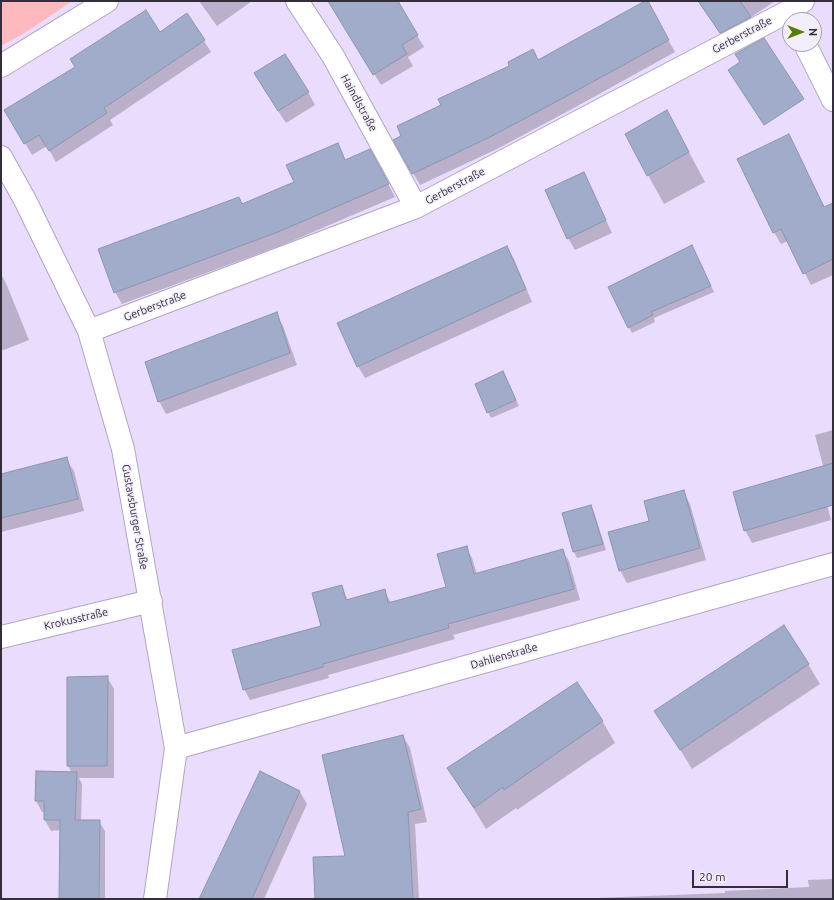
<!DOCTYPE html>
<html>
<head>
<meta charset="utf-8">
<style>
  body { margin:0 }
  #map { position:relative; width:834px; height:900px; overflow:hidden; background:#eadcfc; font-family:Ubuntu,sans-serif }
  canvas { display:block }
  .frame { position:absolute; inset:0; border:2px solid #332e3a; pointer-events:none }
  .north { position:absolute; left:782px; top:12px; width:40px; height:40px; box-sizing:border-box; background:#f3edfa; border:1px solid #a6a1ad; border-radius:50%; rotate:90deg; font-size:11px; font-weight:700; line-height:16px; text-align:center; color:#332e3a }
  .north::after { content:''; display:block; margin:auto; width:14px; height:18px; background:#527f07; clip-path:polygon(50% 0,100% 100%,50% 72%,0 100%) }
  .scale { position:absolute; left:692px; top:870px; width:96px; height:18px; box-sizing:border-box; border:2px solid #332e3a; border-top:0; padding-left:5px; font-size:12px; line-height:14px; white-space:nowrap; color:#332e3a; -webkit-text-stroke:3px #f3edfa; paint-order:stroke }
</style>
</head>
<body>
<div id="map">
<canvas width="834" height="900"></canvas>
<div class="frame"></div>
<div class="north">N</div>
<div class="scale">20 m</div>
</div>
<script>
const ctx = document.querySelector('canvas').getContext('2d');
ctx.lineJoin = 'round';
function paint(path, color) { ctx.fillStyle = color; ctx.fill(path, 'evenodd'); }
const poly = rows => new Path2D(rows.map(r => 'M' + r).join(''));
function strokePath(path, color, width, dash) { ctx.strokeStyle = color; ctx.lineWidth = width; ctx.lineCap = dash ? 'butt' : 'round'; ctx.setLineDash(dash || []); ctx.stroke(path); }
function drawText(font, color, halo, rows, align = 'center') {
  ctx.font = font + ' Ubuntu,sans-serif'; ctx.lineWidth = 3; ctx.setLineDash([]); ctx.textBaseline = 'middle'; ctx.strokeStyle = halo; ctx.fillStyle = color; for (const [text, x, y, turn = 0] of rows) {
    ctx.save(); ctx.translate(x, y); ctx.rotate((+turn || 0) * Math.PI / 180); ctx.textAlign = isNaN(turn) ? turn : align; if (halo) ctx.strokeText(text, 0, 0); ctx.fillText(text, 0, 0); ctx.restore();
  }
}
const green = poly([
  [1,1,72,1,28,31,1,46]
]);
const shadow = poly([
  [199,1,252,1,217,26],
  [329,1,396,1,424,47,408,57,413,66,381,85],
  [698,1,775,1,750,18,757,30,728,45],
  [653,13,675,52,572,109,497,149,420,185,413,173,538,61],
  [187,14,211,52,110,120,113,125,56,162,47,146,32,155,6,110,160,33],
  [262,86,308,92,315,105,286,123],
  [683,141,705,182,664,204,648,175],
  [338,145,346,161,377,163,395,197,285,244,122,304,115,292,239,198,243,204,295,183],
  [795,148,825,208,833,205,833,275,811,285,788,241,781,244,774,232],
  [590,186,612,233,575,250,568,238],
  [507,247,514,259,532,302,365,378,358,366],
  [695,253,714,292,654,318,655,322,632,333,629,327],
  [1,273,8,288,29,340,1,351],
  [276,314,283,326,297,365,166,414,159,401],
  [503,372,519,406,491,418,488,412],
  [833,430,833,484,825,473,815,435],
  [66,459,74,471,84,511,1,532,1,475],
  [821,482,831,520,752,543,745,530],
  [683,491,690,504,706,560,627,583,620,570,650,522],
  [591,506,594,512,606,550,577,558,574,552,564,513],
  [466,547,472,558,477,574,562,550,569,561,580,600,453,635,455,639,328,675,329,678,250,700,244,689,322,626,341,586,348,600,384,590,391,603,447,587],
  [808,664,820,684,692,769,656,711],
  [107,677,114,689,114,778,79,778,82,784,81,821,99,821,105,831,105,899,60,899,60,830,51,831,45,820,45,812,42,812,36,801,37,772,72,773,68,766],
  [577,684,603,722,615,743,517,810,516,808,486,829,449,768],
  [403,736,410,748,427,822,415,824,419,899,316,899,346,856],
  [260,772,300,792,307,804,264,899,200,899],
  [833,879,833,899,571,899,725,893,725,891,809,887,808,880]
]);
const building = poly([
  [328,1,398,1,418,35,402,45,407,54,373,75,328,1],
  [645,1,648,1,669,40,565,97,490,137,412,174,393,140,401,136,397,126,441,105,438,99,509,66,508,62,533,49,538,60,645,1],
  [698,1,740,1,751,17,720,33,698,1],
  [146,10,160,32,187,13,205,40,104,108,107,113,49,151,39,135,24,144,4,110,75,67,70,59,146,10],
  [764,38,804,99,764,125,728,70,740,62,735,54,764,38],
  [285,54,309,92,278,111,254,73,285,54],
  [667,110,689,152,647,176,625,134,667,110],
  [789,134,824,207,833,203,833,259,803,274,781,229,773,233,737,159,789,134],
  [338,143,345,160,370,149,389,184,278,232,114,293,98,249,239,197,242,204,294,182,286,165,338,143],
  [584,172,606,220,567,239,545,190,584,172],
  [692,245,711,286,651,312,653,315,628,328,608,287,692,245],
  [507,246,526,289,357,367,337,323,507,246],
  [277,312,290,353,158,402,145,362,277,312],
  [503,371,516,400,487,413,475,384,503,371],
  [67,457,78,499,1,518,1,474,67,457],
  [833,463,833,505,744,531,733,492,833,463],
  [684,490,700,548,619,571,608,532,649,521,644,501,684,490],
  [591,505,603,544,573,552,562,513,591,505],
  [467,546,474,574,563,549,574,589,448,624,449,628,323,664,323,667,243,690,232,650,321,626,312,593,342,585,346,600,385,589,388,603,446,587,437,554,467,546],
  [784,625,809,664,680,750,654,711,784,625],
  [108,676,107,766,67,766,67,677,108,676],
  [577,682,603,721,504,790,503,787,474,808,447,768,577,682],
  [403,735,421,809,408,812,413,899,315,899,313,857,345,856,322,755,403,735],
  [36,771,77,772,75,820,100,820,99,899,59,899,60,820,44,820,44,801,35,801,36,771],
  [260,771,300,791,252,899,199,899,260,771]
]);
const minor = poly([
  [297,1,333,56,416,207],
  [805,44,833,100],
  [1,66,107,1],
  [1,157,25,200,89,331,123,449,176,748,155,899],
  [89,331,416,207,789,11,803,1],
  [1,637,151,601],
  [176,748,833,564]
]);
const streetNames = [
  ["Gerberstraße",742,35,-28],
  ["Haindlstraße",359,103,61],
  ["Gerberstraße",455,186,-28],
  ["Gerberstraße",155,306,-21],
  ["Gustavsburger Straße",135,517,80],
  ["Krokusstraße",76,619,-13],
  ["Dahlienstraße",504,656,-16]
];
paint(green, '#fdb9bd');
paint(shadow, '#0003');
paint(building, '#a1accb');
strokePath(building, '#8a94b2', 1);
strokePath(minor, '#b1a4c2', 24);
strokePath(minor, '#fff', 22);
drawText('11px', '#332e3a', '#f3edfa', streetNames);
</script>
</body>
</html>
